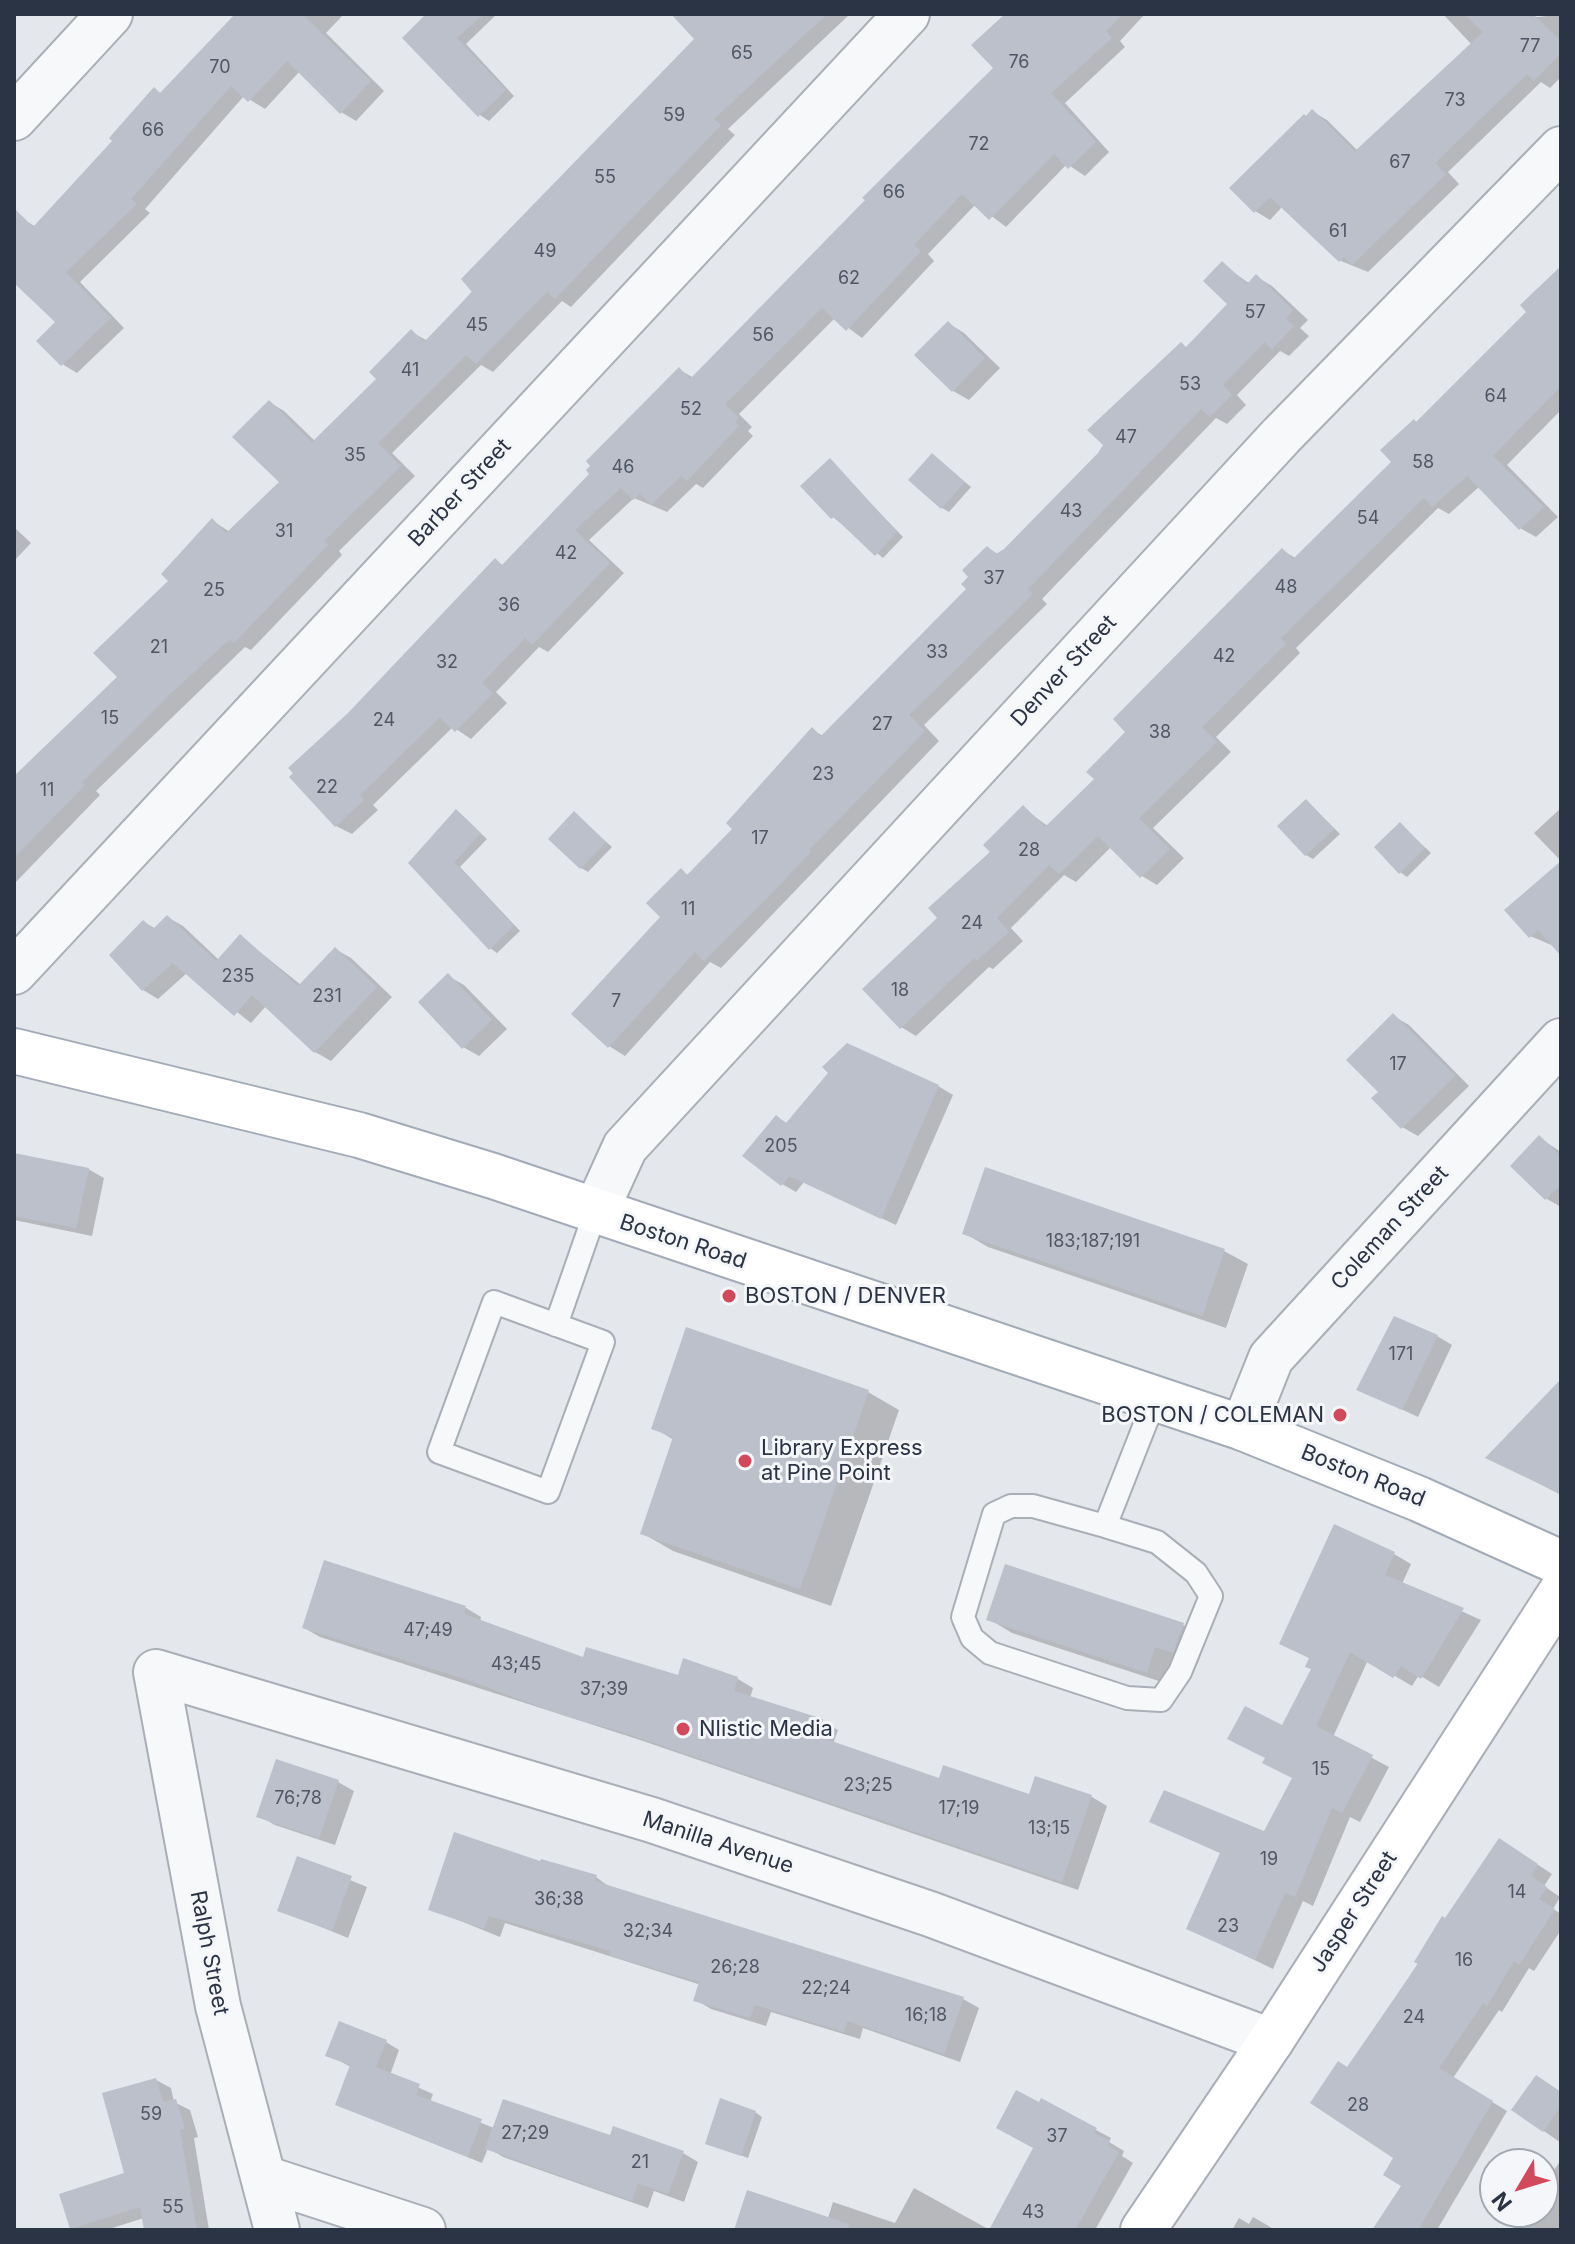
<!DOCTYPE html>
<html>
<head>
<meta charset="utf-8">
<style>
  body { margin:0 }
  #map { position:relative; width:1575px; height:2244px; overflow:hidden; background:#e4e7ec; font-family:Inter,sans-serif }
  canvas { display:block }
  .frame { position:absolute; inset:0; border:16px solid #2b3445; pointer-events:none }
  .north { position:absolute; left:1479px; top:2148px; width:80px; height:80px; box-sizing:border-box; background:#f4f6f9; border:2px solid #a4a8b1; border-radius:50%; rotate:232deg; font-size:22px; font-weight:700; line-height:32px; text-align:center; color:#2b3445 }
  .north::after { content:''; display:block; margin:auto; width:28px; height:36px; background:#d1495b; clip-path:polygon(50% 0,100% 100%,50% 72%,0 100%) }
</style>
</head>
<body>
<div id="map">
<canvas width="1575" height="2244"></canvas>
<div class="frame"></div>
<div class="north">N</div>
</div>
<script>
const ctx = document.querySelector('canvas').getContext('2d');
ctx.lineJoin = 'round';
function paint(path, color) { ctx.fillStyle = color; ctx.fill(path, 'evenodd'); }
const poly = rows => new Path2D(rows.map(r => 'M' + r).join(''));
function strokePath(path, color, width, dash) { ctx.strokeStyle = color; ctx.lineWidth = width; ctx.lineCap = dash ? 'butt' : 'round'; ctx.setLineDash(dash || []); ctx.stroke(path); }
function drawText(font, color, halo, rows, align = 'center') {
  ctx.font = font + ' Inter,sans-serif'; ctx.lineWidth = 6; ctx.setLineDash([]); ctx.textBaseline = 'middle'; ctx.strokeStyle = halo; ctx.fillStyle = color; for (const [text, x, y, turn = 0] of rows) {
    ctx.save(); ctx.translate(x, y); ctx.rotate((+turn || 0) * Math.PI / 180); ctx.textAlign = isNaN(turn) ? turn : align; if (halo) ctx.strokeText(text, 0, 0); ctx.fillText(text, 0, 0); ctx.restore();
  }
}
const shadow = poly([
  [239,14,344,14,326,33,384,91,356,121,341,112,300,71,265,109,244,96,145,209,150,213,80,282,124,328,77,373,62,364,58,322,14,280,14,229,23,219,36,227,114,141,154,90,162,94],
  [430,14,497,14,466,44,514,96,489,121,480,115],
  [682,14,850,14,728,129,735,135,571,307,562,301,493,372,481,365,392,453,415,476,339,551,342,555,251,650,245,647,96,791,100,795,14,884,14,780,119,677,171,581,213,521,230,532,282,482,269,402,284,411,316,442,379,380,411,332,428,341,696,39],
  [1008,14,1145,14,1120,41,1125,47,1065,103,1109,152,1085,176,1067,164,1006,227,976,204,928,254,934,261,862,338,835,318,739,414,752,427,748,431,753,436,703,488,696,484,667,512,634,498,589,540,624,573,548,652,539,647,496,692,507,703,471,739,453,727,373,805,378,810,352,834,336,826,350,715,495,561,505,566,592,474,680,370,694,378,995,68],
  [1443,14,1539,17,1561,14,1561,77,1550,88,1541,82,1448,172,1459,184,1368,272,1341,261,1283,206,1270,220,1255,211,1313,112,1327,120,1358,151,1472,45],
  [1222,264,1250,284,1257,277,1272,286,1308,320,1300,328,1309,336,1289,356,1280,351,1237,395,1246,405,1227,424,1216,418,1042,599,1047,604,924,725,939,741,721,968,710,962,625,1056,609,1046,681,871,690,876,735,829,812,730,823,736,969,589,988,548,999,555,1099,454,1188,348,1230,304],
  [1561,268,1561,410,1507,465,1558,517,1536,537,1520,528,1480,486,1449,514,1438,508,1296,648,1300,653,1216,737,1231,752,1153,828,1184,858,1157,885,1142,876,1112,846,1076,882,1064,875,1011,928,1023,941,993,969,989,967,916,1036,901,1027,939,918,1023,808,1049,827,1097,779,1128,732,1282,550,1297,559,1394,462,1418,424,1529,312],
  [948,323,964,333,1000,368,969,400,953,391],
  [932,455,971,487,949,512,942,508],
  [830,461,903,537,883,558,833,517],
  [14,527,31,543,14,561],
  [1307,801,1340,834,1313,859,1306,855],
  [1561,808,1561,861,1534,833],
  [457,812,487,839,460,867,520,931,497,953,490,948,431,838],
  [575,814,612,847,588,872,581,868],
  [1401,825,1431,853,1407,877,1400,872],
  [1561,863,1561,949,1530,936],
  [167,917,183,926,219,960,240,936,301,985,335,949,351,958,392,997,331,1061,315,1052,266,1006,251,1023,187,973,158,999,143,990,144,922,156,929],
  [448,976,464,985,507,1029,479,1056,463,1047],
  [1393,1016,1409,1025,1469,1086,1418,1136,1402,1127,1381,1092],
  [938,1086,953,1095,896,1225,804,1182,796,1192,782,1184,776,1117,788,1124],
  [1540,1138,1561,1152,1561,1207,1547,1199,1513,1166],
  [14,1155,88,1169,104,1178,92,1236,14,1220],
  [964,1233,1224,1251,1248,1264,1226,1328,988,1247],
  [1437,1336,1452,1345,1418,1417,1359,1389],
  [1561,1382,1561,1495,1488,1457],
  [868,1392,899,1410,831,1606,673,1551,642,1533,674,1440,654,1428],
  [1394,1554,1411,1564,1402,1584,1481,1620,1439,1687,1419,1675,1412,1686,1368,1660,1333,1737,1389,1767,1360,1822,1350,1817,1313,1906,1303,1901,1273,1969,1188,1928,1222,1854,1152,1821,1265,1833,1294,1778,1282,1728,1313,1669,1311,1659,1282,1643],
  [325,1562,466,1608,481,1617,480,1622,584,1660,679,1677,684,1661,738,1679,753,1688,750,1698,822,1721,838,1730,833,1744,940,1781,1030,1796,1036,1778,1092,1797,1107,1806,1078,1890,640,1740,320,1637,304,1628],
  [1006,1566,1183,1625,1207,1638,1197,1665,1179,1659,1171,1685,1012,1633,989,1619],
  [338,1782,354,1791,335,1845,275,1825,259,1816],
  [1514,1849,1552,1874,1544,1886,1560,1897,1553,1909,1561,1914,1561,1930,1534,1971,1529,1968,1502,2012,1499,2010,1453,2078,1507,2111,1437,2230,1374,2230,1404,2185,1396,2157,1348,2069,1446,1921],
  [299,1859,367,1887,348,1938,280,1910],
  [543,1861,596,1877,611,1888,963,1999,979,2008,960,2062,863,2028,860,2039,771,2012,766,2026,711,2009,696,2000,701,1985,505,1923,500,1937,431,1909],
  [386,2042,399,2050,390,2075,433,2094,430,2102,494,2128,611,2138,683,2153,698,2162,684,2202,654,2191,648,2208,503,2157,488,2148,482,2163,337,2105,351,2067,328,2055],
  [156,2080,171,2088,174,2102,190,2110,198,2137,194,2138,209,2230,146,2230,144,2218,106,2230,76,2230,72,2228,126,2175],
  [1561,2093,1561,2143,1514,2110],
  [1042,2101,1111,2138,1109,2142,1124,2151,1122,2156,1133,2163,1095,2230,991,2230,1035,2148],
  [755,2112,762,2117,748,2158,707,2143],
  [1561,2160,1561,2230,1512,2230,1525,2212,1543,2212,1543,2186],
  [914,2188,990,2230,736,2230,828,2218,833,2202,895,2223],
  [1253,2217,1267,2225,1275,2230,1232,2230,1239,2218,1249,2224]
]);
const building = poly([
  [235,14,302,14,371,81,340,114,287,61,248,102,231,86,131,199,137,204,66,272,111,318,61,366,36,341,55,322,14,283,14,208,33,227,112,141,109,138,154,87,160,93],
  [426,14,483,14,457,38,506,90,478,117,402,38],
  [671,14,827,14,714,119,721,125,555,299,547,292,476,364,466,355,378,443,401,466,324,541,328,545,234,643,230,639,170,694,82,782,85,785,14,858,14,776,117,677,93,653,168,581,161,574,212,518,226,533,279,482,232,437,269,400,312,442,376,379,369,372,411,329,424,342,472,292,461,279,694,39],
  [1005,14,1123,14,1106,31,1112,38,1051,93,1096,142,1068,169,1054,154,989,220,962,194,914,245,921,251,846,331,822,308,725,404,738,417,735,422,739,426,687,481,681,476,651,505,640,494,633,500,621,488,575,530,610,563,532,645,525,638,482,683,493,693,455,732,440,717,360,795,364,800,335,827,289,777,293,773,288,768,348,713,495,558,502,565,589,474,586,470,590,466,586,461,679,367,690,379,865,200,862,198,892,168,993,68,971,45],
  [1464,14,1533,14,1561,41,1561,53,1534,81,1527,74,1435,163,1446,174,1352,265,1344,257,1339,262,1270,197,1254,213,1229,188,1304,114,1306,116,1312,109,1355,151,1483,32],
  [1222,261,1247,284,1256,274,1293,310,1286,318,1294,326,1272,349,1265,342,1223,385,1232,395,1210,417,1201,409,1028,589,1033,594,909,715,925,731,809,850,811,852,767,898,704,961,695,952,608,1048,571,1014,660,917,646,903,681,868,687,875,732,829,726,823,812,727,821,736,966,589,961,584,968,577,962,570,987,546,996,554,1004,549,1098,453,1103,445,1087,430,1181,342,1186,347,1227,304,1203,281],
  [1561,266,1561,386,1493,456,1544,507,1519,530,1467,476,1432,507,1424,498,1281,638,1286,644,1202,727,1217,742,1139,818,1170,849,1140,878,1098,836,1059,874,1049,865,997,918,1009,932,976,961,974,958,900,1029,862,989,937,918,928,908,990,852,983,845,1023,805,1045,827,1094,779,1086,772,1125,732,1113,719,1282,548,1293,559,1391,462,1380,450,1414,419,1416,422,1526,312,1520,305],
  [948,321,985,358,952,392,914,355],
  [932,453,965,482,941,509,908,480],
  [830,458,897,532,875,556,834,517,831,519,800,486],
  [1306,799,1334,829,1305,856,1277,826],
  [456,809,481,833,454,862,514,926,489,950,408,863],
  [574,811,606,842,580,869,548,839],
  [1400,822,1425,848,1399,874,1374,847],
  [1561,861,1561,956,1538,930,1529,938,1504,910],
  [167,915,216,961,240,934,298,986,335,947,377,987,314,1053,252,995,234,1016,173,963,142,991,109,955,143,920,153,929],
  [448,973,492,1020,462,1049,418,1002],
  [1393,1013,1455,1076,1401,1129,1371,1098,1378,1092,1346,1060],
  [847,1043,939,1085,881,1219,789,1176,781,1186,742,1156,776,1115,786,1123,828,1073,822,1067],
  [1539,1135,1561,1156,1561,1185,1545,1200,1510,1166],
  [14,1153,89,1168,76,1228,14,1216],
  [985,1167,1225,1249,1202,1316,962,1234],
  [1394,1316,1438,1335,1402,1410,1356,1390],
  [686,1327,869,1390,800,1589,640,1534,673,1437,651,1429],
  [1561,1379,1561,1494,1485,1458],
  [1334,1524,1395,1552,1385,1575,1464,1608,1421,1679,1401,1666,1393,1678,1350,1652,1316,1726,1373,1755,1342,1813,1332,1808,1295,1897,1285,1893,1255,1960,1186,1929,1220,1853,1149,1822,1164,1790,1264,1831,1292,1778,1262,1763,1265,1758,1227,1739,1245,1706,1282,1725,1311,1669,1305,1667,1309,1658,1279,1644],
  [324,1560,466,1606,464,1614,583,1657,586,1647,678,1675,683,1658,738,1677,734,1691,823,1719,817,1736,939,1778,943,1765,1029,1794,1035,1776,1092,1795,1062,1882,622,1732,565,1716,465,1679,302,1628],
  [1005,1564,1184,1623,1173,1653,1155,1647,1147,1673,986,1620],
  [276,1759,339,1780,319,1838,256,1817],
  [454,1832,540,1861,541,1859,597,1875,595,1881,964,1997,944,2054,847,2021,844,2032,755,2005,750,2018,693,2001,699,1982,609,1955,611,1951,489,1916,484,1929,428,1910],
  [1499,1838,1538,1864,1531,1876,1547,1887,1539,1899,1555,1909,1519,1965,1514,1961,1487,2006,1483,2003,1439,2068,1493,2101,1418,2230,1372,2230,1401,2186,1383,2175,1393,2158,1310,2103,1338,2061,1347,2067,1418,1964,1414,1962,1442,1916,1445,1918],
  [297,1856,352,1876,332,1931,277,1911],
  [339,2021,387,2040,376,2067,420,2084,416,2095,482,2119,468,2157,335,2105,350,2065,325,2056],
  [1536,2075,1561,2092,1561,2106,1543,2132,1511,2110],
  [156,2078,163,2102,176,2099,185,2129,180,2130,197,2230,144,2230,140,2207,70,2229,59,2194,124,2173,102,2093],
  [1016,2090,1039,2102,1041,2098,1097,2128,1094,2133,1110,2141,1108,2146,1119,2152,1075,2230,989,2230,1033,2148,996,2128],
  [720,2098,756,2111,741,2156,705,2144],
  [503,2099,610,2135,613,2126,684,2151,668,2194,638,2183,632,2201,485,2149],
  [747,2190,849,2224,848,2230,734,2230]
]);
const lane = poly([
  [494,1302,603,1342,548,1492,439,1452,494,1302],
  [556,1325,595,1213],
  [1105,1526,1157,1542,1196,1573,1211,1596,1180,1672,1161,1700,1127,1698,990,1653,972,1638,963,1617,994,1514,1011,1506,1033,1506,1105,1526,1155,1399]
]);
const street = poly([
  [14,118,110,14],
  [14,972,907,14],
  [595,1213,625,1147,1281,436,1561,149],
  [1243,1428,1271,1358,1561,1041],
  [264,2178,423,2230],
  [277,2230,218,2006,156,1672,652,1820,930,1914,1271,2041]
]);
const secondary = poly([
  [1143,2230,1271,2041,1561,1592]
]);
const primary = poly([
  [14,1051,359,1135,493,1176,1243,1428,1419,1499,1561,1563]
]);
const markers = [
  [729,1296,8,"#d1495b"],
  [1340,1415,8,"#d1495b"],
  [745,1461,8,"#d1495b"],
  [683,1729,8,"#d1495b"]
];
const numberNames = [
  ["77",1530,47],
  ["65",742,54],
  ["76",1019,63],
  ["70",220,68],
  ["73",1455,101],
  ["59",674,116],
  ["66",153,131],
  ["72",979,145],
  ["67",1400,163],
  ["55",605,178],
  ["66",894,193],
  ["61",1338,232],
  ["49",545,252],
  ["62",849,279],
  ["57",1255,313],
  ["45",477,326],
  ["56",763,336],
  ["41",410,371],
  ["53",1190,385],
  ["64",1496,397],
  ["52",691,410],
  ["47",1126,438],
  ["35",355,456],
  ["58",1423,463],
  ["46",623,468],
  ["43",1071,512],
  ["54",1368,519],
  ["31",284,532],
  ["42",566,554],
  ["37",994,579],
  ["48",1286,588],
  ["25",214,591],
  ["36",509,606],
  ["21",159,648],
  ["33",937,653],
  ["42",1224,657],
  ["32",447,663],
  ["15",110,719],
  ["24",384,721],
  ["27",882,725],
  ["38",1160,733],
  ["23",823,775],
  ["22",327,788],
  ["11",47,791],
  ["17",760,839],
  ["28",1029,851],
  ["11",688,910],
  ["24",972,924],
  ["235",238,977],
  ["18",900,991],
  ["231",327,997],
  ["7",616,1002],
  ["17",1398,1065],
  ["205",781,1147],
  ["183;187;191",1093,1242],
  ["171",1401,1355],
  ["47;49",428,1631],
  ["43;45",516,1665],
  ["37;39",604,1690],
  ["15",1321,1770],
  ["23;25",868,1786],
  ["76;78",298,1799],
  ["17;19",959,1809],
  ["13;15",1049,1829],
  ["19",1269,1860],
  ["14",1517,1893],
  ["36;38",559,1900],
  ["23",1228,1927],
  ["32;34",648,1932],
  ["16",1464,1961],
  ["26;28",735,1968],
  ["22;24",826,1989],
  ["16;18",926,2016],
  ["24",1414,2018],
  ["28",1358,2106],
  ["59",151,2115],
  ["27;29",525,2134],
  ["37",1057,2137],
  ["21",640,2163],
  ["55",173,2208],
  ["43",1033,2213]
];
const streetNames = [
  ["Barber Street",460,493,-47],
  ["Denver Street",1064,671,-47],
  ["Coleman Street",1390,1228,-47],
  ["Boston Road",683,1242,18],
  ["Boston Road",1363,1476,22],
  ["Manilla Avenue",718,1843,18],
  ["Jasper Street",1354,1912,-57],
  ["Ralph Street",209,1953,79]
];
const poiNames = [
  ["BOSTON / DENVER",745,1296],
  ["BOSTON / COLEMAN",1324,1415,"right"],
  ["Library Express",761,1448],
  ["at Pine Point",761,1473],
  ["Nlistic Media",699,1729]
];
paint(shadow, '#0003');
paint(building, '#bbc0ca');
strokePath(lane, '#a9aeb7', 26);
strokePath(street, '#a9aeb7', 48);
strokePath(secondary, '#a9aeb7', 48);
strokePath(primary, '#a3abb8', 48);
strokePath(lane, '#f7f8fa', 22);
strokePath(street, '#f7f8fa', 44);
strokePath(secondary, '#fff', 44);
strokePath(primary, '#fff', 44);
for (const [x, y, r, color] of markers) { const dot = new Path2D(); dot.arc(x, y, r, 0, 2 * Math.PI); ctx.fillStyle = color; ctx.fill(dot); strokePath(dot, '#f4f6f9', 3); }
drawText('18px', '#4f5766', null, numberNames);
drawText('22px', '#2b3445', '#f4f6f9', streetNames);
drawText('22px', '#2b3445', '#f4f6f9', poiNames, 'left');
</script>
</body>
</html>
